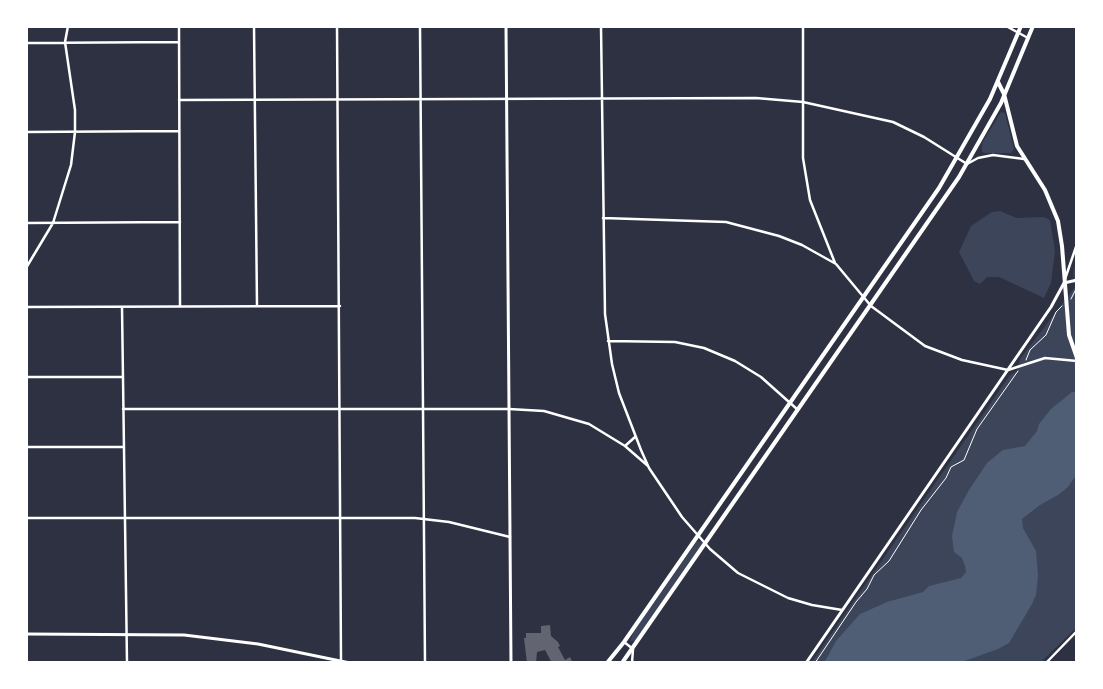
<!DOCTYPE html>
<html>
<head>
<meta charset="utf-8">
<style>
  body { margin:0 }
  #map { position:relative; width:1103px; height:689px; overflow:hidden; background:#2d3142; font-family:"Public Sans",sans-serif }
  canvas { display:block }
  .frame { position:absolute; inset:0; border:28px solid #fff; pointer-events:none }
</style>
</head>
<body>
<div id="map">
<canvas width="1103" height="689"></canvas>
<div class="frame"></div>
</div>
<script>
const ctx = document.querySelector('canvas').getContext('2d');
ctx.lineJoin = 'round';
function paint(path, color) { ctx.fillStyle = color; ctx.fill(path, 'evenodd'); }
const poly = rows => new Path2D(rows.map(r => 'M' + r).join(''));
function strokePath(path, color, width, dash) { ctx.strokeStyle = color; ctx.lineWidth = width; ctx.lineCap = dash ? 'butt' : 'round'; ctx.setLineDash(dash || []); ctx.stroke(path); }
const green = poly([
  [1001,112,1005,113,1014,149,1011,153,985,153,982,152,982,143],
  [1000,211,1017,218,1044,217,1050,220,1055,251,1051,283,1044,298,999,277,987,277,980,284,974,281,959,252,971,226,992,212],
  [1077,259,1077,627,1040,663,811,663,1010,375,1017,371,1020,359,1075,287,1073,272],
  [697,541,702,542,702,545,636,641,630,641,633,633]
]);
const water = poly([
  [1072,392,1077,392,1077,474,1068,487,1058,495,1040,505,1022,519,1023,528,1036,551,1038,575,1036,595,1032,604,1009,643,998,649,959,663,824,663,836,641,860,614,887,602,923,592,929,586,961,578,966,572,965,566,962,558,954,552,952,536,957,512,969,490,987,463,1003,450,1025,446,1037,431,1039,424,1051,409]
]);
const building = poly([
  [550,625,551,636,558,642,560,646,558,647,565,660,570,657,573,663,552,663,545,650,537,652,536,663,527,663,524,638,526,638,526,633,541,633,541,626]
]);
const path = poly([
  [1071,299,1077,287],
  [1026,360,1030,350,1046,335,1056,312,1062,306],
  [815,663,856,602,867,589,874,575,889,561,921,510,946,478,951,467,964,460,977,429,1018,371]
]);
const minor = poly([
  [179,26,180,306],
  [254,26,257,306],
  [337,26,341,660],
  [420,26,425,663],
  [601,26,605,314,612,364,619,393,641,450,649,468,682,517,710,549,738,573,788,598,812,605,842,610],
  [803,26,803,158,810,200,835,263],
  [1006,26,1028,38],
  [26,43,179,42],
  [179,100,756,98,803,102,893,122,924,137,967,164,978,158,993,155,1024,159],
  [26,132,179,131],
  [603,218,726,222,779,236,802,245,836,264,871,306,925,346,962,360,1008,370,1045,358,1077,361],
  [26,223,180,222],
  [26,268,53,223,71,165,75,132,75,110,65,42,68,26],
  [1065,279,1077,244],
  [26,307,340,306],
  [122,307,127,663],
  [608,341,675,342,704,348,735,361,761,377,798,410],
  [26,377,122,377],
  [123,409,509,409,544,411,589,424,625,446,648,466],
  [625,446,635,437],
  [26,447,123,447],
  [26,518,415,518,449,522,510,537],
  [624,642,633,649,632,663],
  [1046,663,1077,631]
]);
const tertiary = poly([
  [506,26,511,663],
  [26,634,184,635,258,644,350,663],
  [806,663,1051,307,1064,283,1077,280]
]);
const secondary = poly([
  [998,82,1004,94,1017,146,1045,190,1058,221,1062,246,1069,335,1077,358],
  [607,663,624,642,939,188,990,99,1021,26],
  [622,663,959,177,1001,103,1033,26]
]);
paint(green, '#3c4559');
paint(water, '#4f5d75');
paint(building, '#626471');
strokePath(path, '#fff', 1);
strokePath(minor, '#fff', 2.5);
strokePath(tertiary, '#fff', 3);
strokePath(secondary, '#fff', 4);
</script>
</body>
</html>
